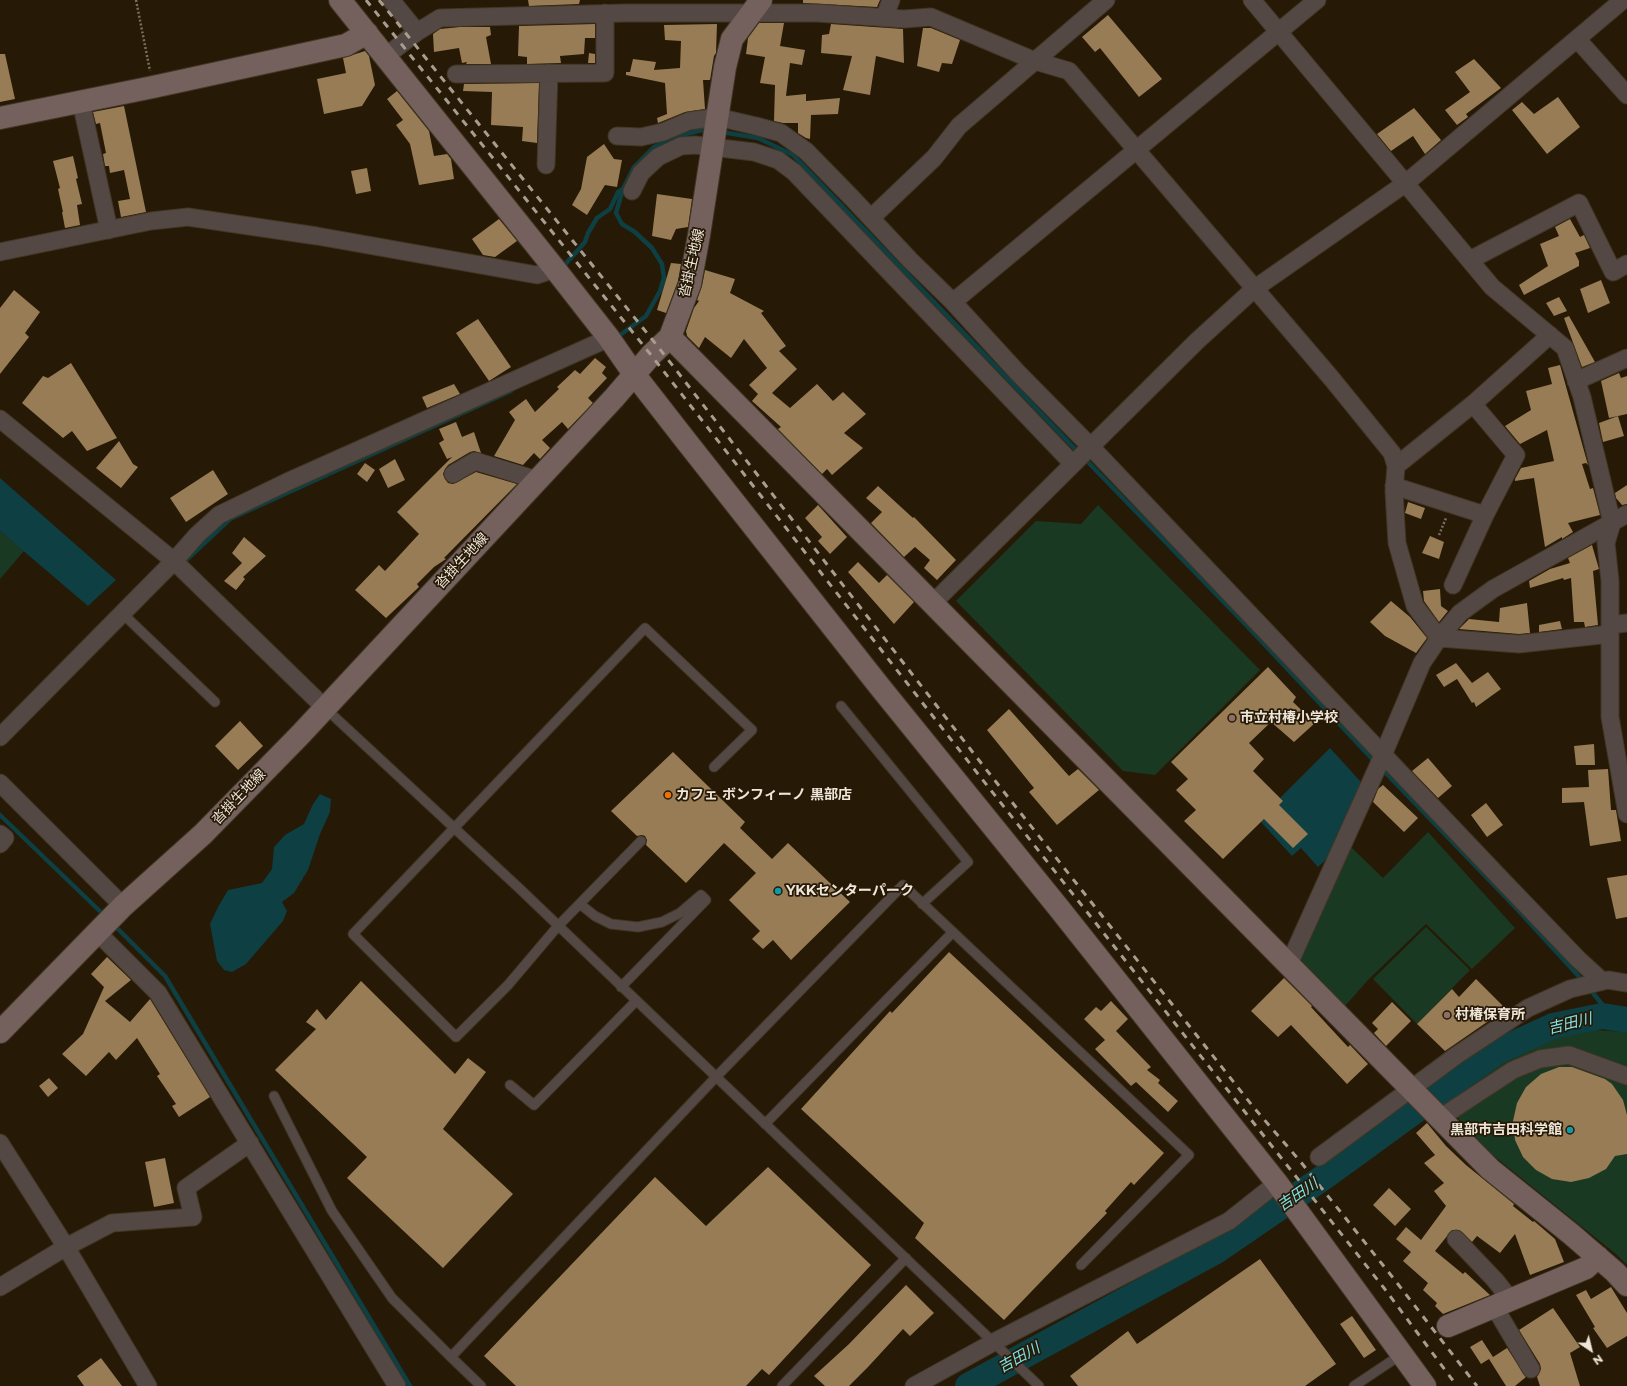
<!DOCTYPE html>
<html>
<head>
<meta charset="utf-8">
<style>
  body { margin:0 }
  #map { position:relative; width:1627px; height:1386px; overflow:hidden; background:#261906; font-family:Montserrat,sans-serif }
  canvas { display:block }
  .north { position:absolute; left:1571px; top:1330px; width:40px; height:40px; -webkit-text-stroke:3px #261906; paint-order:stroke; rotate:145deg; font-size:11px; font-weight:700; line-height:16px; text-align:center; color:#efe6da }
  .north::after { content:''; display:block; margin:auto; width:14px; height:18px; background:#efe6da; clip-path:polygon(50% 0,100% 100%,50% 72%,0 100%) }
</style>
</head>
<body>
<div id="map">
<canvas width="1627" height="1386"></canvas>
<div class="north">N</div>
</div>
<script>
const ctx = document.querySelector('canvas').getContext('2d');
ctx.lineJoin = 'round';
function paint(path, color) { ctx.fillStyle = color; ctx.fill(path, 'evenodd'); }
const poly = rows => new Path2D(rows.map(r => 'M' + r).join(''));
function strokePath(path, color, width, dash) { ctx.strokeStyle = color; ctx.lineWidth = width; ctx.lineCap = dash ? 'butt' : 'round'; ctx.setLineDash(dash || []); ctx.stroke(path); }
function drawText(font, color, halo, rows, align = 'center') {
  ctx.font = font + ' Montserrat,"Noto Sans JP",sans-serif'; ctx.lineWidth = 3.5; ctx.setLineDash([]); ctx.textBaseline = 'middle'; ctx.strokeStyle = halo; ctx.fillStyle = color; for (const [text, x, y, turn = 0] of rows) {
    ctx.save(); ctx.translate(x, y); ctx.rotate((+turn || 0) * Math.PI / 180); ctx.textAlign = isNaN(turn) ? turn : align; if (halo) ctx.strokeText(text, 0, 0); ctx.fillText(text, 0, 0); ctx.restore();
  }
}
const green = poly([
  [1098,505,1260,670,1155,775,1123,771,956,601,1036,521,1081,524],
  [0,531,24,551,0,579],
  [1428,832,1515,928,1472,969,1426,924,1369,979,1345,1006,1300,962,1350,846,1383,878],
  [1426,927,1470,970,1417,1024,1373,979],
  [1595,1030,1627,1032,1627,1265,1617,1255,1489,1152,1444,1103,1467,1084,1507,1057,1556,1033]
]);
const water = poly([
  [0,478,116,580,88,606,0,531],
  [1330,748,1361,782,1329,857,1318,867,1301,848,1292,856,1261,822,1283,801,1280,798],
  [320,794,331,799,330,812,320,834,308,870,294,893,282,902,287,911,283,921,246,964,232,972,224,970,217,961,210,924,218,907,228,890,262,883,272,869,274,847,285,835,304,824,313,804]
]);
const stream = poly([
  [721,132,758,138,793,155,1079,453],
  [562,268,585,242,588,233,597,218,610,209,618,192,623,189],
  [616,338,646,316,660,291,664,278,662,264,652,248,635,232,622,224,616,213,623,189,634,167,654,147,682,135,702,130,710,131],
  [1084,458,1247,626,1376,763],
  [182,564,230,519,511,391],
  [1381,768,1516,908,1584,982],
  [0,815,106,917],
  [114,925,165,976,410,1386],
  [1589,988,1613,1018]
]);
const river = poly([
  [968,1386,1216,1251,1324,1177,1496,1052,1553,1026,1602,1016,1627,1020]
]);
const building = poly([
  [528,0,580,0,579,4,529,6],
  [803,0,880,0,877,7,803,3],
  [1108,15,1162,79,1139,97,1100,48,1095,52,1082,37],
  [759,23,784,23,780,46,805,50,802,65,790,63,786,96,806,94,806,101,840,98,838,114,811,115,810,139,806,138,798,133,798,123,783,123,774,121,775,85,760,83,765,57,746,54,748,38],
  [595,24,595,38,585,38,584,54,560,56,561,63,527,64,527,57,518,56,519,26],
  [717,24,716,53,714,56,710,80,703,80,705,109,685,112,658,123,657,118,667,114,665,83,626,75,626,72,630,72,633,59,656,62,654,70,680,68,681,41,665,40,664,25],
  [831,24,903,29,904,63,876,56,870,95,843,90,852,56,821,53,822,35,829,34],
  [460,27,490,27,491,35,486,37,491,64,466,64,467,62,462,63,459,48,434,52,433,34,440,29],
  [923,28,931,28,960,40,952,64,942,63,939,72,917,66],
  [365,51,369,56,375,85,362,106,324,114,317,79,346,73,343,58],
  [589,53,595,54,595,63,588,63],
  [0,54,5,54,15,99,0,102],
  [1474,59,1501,88,1466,114,1468,117,1457,125,1445,110,1470,92,1455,72],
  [539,83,537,143,522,141,523,127,491,125,492,92,463,91,464,84],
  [397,91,429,131,434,156,447,154,451,159,454,179,419,185,410,144,396,125,403,120,387,99],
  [1558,97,1580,127,1547,154,1512,110,1522,102,1534,114],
  [124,106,146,212,121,217,118,201,130,199,124,170,110,173,109,166,105,166,103,154,106,153,100,123,96,124,93,112],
  [1414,108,1441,140,1425,154,1413,136,1391,151,1377,134],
  [604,144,614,159,622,160,617,187,605,185,587,215,572,205,581,189,587,157],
  [73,156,78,178,76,179,82,204,77,205,80,225,65,228,62,212,63,212,58,189,60,188,53,161],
  [367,168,371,191,356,194,351,171],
  [657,194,692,199,688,227,676,229,671,240,652,236],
  [499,219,517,241,495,257,483,255,472,239],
  [1570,219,1580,237,1584,235,1590,248,1575,253,1579,261,1579,266,1524,295,1519,285,1548,266,1540,244,1559,236,1555,227],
  [671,263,681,264,678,281,666,313,657,310],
  [705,270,735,279,730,293,764,311,761,313,786,346,779,351,797,369,772,393,790,408,817,384,833,401,843,392,866,414,844,433,863,448,832,475,827,469,822,474,778,429,781,427,752,401,758,394,749,385,767,368,744,339,731,358,705,337,699,348,687,336,686,331,694,308,699,301,697,300,702,286],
  [1601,280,1610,303,1588,313,1580,289],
  [14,290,40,312,25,333,29,337,0,374,0,308],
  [1559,297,1567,311,1554,316,1546,303],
  [1569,316,1595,362,1582,367,1564,318],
  [478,319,511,367,489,381,456,333],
  [595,358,606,367,602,373,607,378,588,398,593,403,568,429,562,422,542,440,550,448,540,459,534,453,523,465,494,456,515,420,509,412,526,399,535,412,559,389,557,387,575,370,580,374],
  [71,363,117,438,87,451,72,431,63,438,22,403,43,376,48,378],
  [1560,365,1588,465,1586,463,1582,464,1590,489,1593,488,1600,515,1568,523,1573,532,1562,539,1562,537,1545,547,1534,478,1515,481,1515,479,1521,468,1554,461,1547,430,1520,444,1505,426,1531,410,1526,391,1552,384,1548,368],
  [1619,373,1621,378,1627,376,1627,414,1609,418,1601,381],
  [454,384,460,394,427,408,422,397],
  [1618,416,1624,436,1603,442,1599,423],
  [456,422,462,437,474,432,481,453,474,451,470,452,448,465,445,469,443,474,445,479,448,483,453,484,476,472,517,484,444,558,446,559,434,567,417,584,419,587,386,618,355,590,379,565,385,571,419,534,397,512,452,457,447,459,439,443,444,440,439,429],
  [119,441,133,464,138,467,121,488,96,468],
  [395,459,405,480,388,488,379,469],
  [365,463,375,470,367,482,357,474],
  [213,470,228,494,186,522,170,498],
  [1627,485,1627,504,1622,505,1616,498,1615,493],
  [878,486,913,518,914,517,956,560,937,580,924,568,930,560,915,547,904,557,871,523,882,512,866,498],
  [1408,502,1425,508,1421,519,1405,513],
  [818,505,847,537,830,554,818,541,822,537,805,518],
  [1430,536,1444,542,1439,559,1422,553],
  [244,537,266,556,243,577,245,579,236,590,224,581,242,563,232,553],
  [1592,545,1599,569,1593,571,1598,625,1585,627,1584,622,1574,622,1571,578,1564,580,1563,578,1530,588,1529,581,1550,569,1570,563,1568,558],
  [858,562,879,583,887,575,914,602,894,624,848,572],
  [1440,589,1441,606,1448,611,1439,622,1424,601,1423,591],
  [1391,601,1410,617,1427,638,1416,653,1385,636,1370,622],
  [1527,603,1530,633,1519,634,1459,629,1469,619,1499,622,1500,608],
  [1560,621,1562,629,1539,632,1539,625],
  [1456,663,1472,683,1488,672,1501,689,1476,707,1474,702,1472,703,1457,679,1444,687,1436,675],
  [1268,667,1296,697,1293,702,1315,723,1294,742,1271,722,1249,743,1264,759,1253,771,1283,801,1279,805,1308,834,1293,848,1264,819,1223,859,1184,821,1196,810,1176,790,1188,779,1171,762],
  [1009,709,1069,776,1078,769,1099,790,1057,825,1029,792,1034,788,987,730],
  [240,721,263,746,238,770,215,746],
  [1594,744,1595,765,1576,765,1574,746],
  [673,752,745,822,740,828,772,859,788,843,850,902,791,960,773,940,763,949,752,939,760,931,729,900,756,873,724,843,686,883,646,845,647,840,645,836,642,835,637,836,611,811],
  [1428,758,1452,786,1438,798,1412,771],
  [1608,769,1611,810,1616,810,1621,841,1590,846,1584,802,1562,803,1562,788,1589,787,1588,770],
  [1383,785,1418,818,1404,832,1373,802,1378,789],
  [1486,803,1503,825,1487,837,1471,815],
  [1627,875,1627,917,1616,919,1607,878],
  [949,952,1164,1153,1134,1185,1131,1182,1105,1211,1107,1213,1004,1320,915,1238,924,1223,801,1109,890,1011,892,1013],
  [107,957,131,980,105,1001,130,1022,150,999,210,1097,179,1117,172,1106,176,1104,157,1076,160,1074,137,1038,116,1060,109,1052,86,1076,62,1054,83,1034,104,987,91,974],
  [1284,978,1312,1006,1311,1007,1348,1047,1350,1045,1368,1064,1347,1084,1291,1025,1278,1037,1251,1011],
  [1476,979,1506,1009,1445,1051,1417,1024,1452,989,1459,997],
  [361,981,455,1074,468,1058,486,1072,443,1129,513,1194,443,1268,347,1178,367,1157,275,1070,316,1029,306,1022,317,1009,326,1020],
  [1111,1001,1128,1019,1116,1031,1151,1067,1147,1070,1160,1080,1158,1083,1178,1101,1168,1112,1136,1082,1131,1086,1095,1049,1105,1040,1084,1019,1096,1007,1101,1011],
  [1392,1002,1411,1021,1386,1046,1374,1033,1378,1029,1372,1023],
  [1559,1067,1572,1067,1605,1079,1612,1084,1623,1100,1627,1115,1627,1154,1615,1156,1606,1169,1589,1178,1571,1182,1552,1179,1536,1170,1523,1157,1515,1140,1513,1121,1517,1103,1526,1087,1541,1074],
  [49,1078,58,1088,48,1097,39,1086],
  [1427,1123,1446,1146,1466,1165,1514,1204,1513,1206,1533,1222,1534,1221,1555,1239,1564,1262,1530,1275,1515,1234,1500,1253,1477,1236,1472,1242,1459,1230,1452,1230,1435,1251,1463,1274,1465,1272,1490,1295,1443,1314,1435,1306,1437,1303,1423,1290,1428,1283,1403,1261,1411,1252,1396,1239,1406,1227,1421,1240,1446,1206,1434,1191,1444,1183,1424,1163,1435,1155,1416,1133],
  [165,1158,174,1203,154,1207,145,1162],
  [768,1167,871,1265,769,1375,762,1369,746,1386,516,1386,484,1356,655,1177,706,1226],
  [1389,1188,1411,1209,1395,1226,1373,1205],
  [1260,1259,1336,1364,1305,1386,1078,1386,1070,1376,1128,1331,1137,1344],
  [906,1285,934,1313,910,1336,903,1329,868,1367,849,1386,825,1386,814,1376,849,1344],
  [1611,1287,1627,1313,1627,1336,1607,1348,1593,1328,1595,1327,1576,1295,1586,1290,1591,1299],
  [1553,1308,1580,1347,1570,1353,1580,1386,1540,1386,1537,1377,1541,1369,1540,1364,1519,1330],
  [1352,1316,1376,1350,1364,1358,1340,1324],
  [1482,1340,1493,1357,1507,1348,1526,1377,1515,1386,1506,1386,1489,1359,1481,1364,1470,1347],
  [101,1358,122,1386,84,1386,77,1376]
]);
const path = poly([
  [136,0,150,71],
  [1439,535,1446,518]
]);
const lane = poly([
  [122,613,215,702],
  [841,706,968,862,922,904],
  [325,708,520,889,1039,1386],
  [641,841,558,926,508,985,456,1037,353,934,645,628,752,730,714,767],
  [580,904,595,916,611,924,638,927,662,922,680,913,701,895,706,900,621,987],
  [510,1085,534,1105,636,1001],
  [274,1096,332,1211,392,1298,451,1357,716,1077,903,885,1189,1155,1081,1265],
  [765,1124,953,932],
  [451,1357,481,1386],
  [782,1386,906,1258],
  [1354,1386,1402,1354]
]);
const street = poly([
  [391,0,417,32],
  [1252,0,1492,287,1565,348,1582,397,1612,523,1606,543,1610,581,1610,717,1627,814],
  [884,18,891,0],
  [1577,39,1627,95],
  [386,56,417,32,440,18,625,13,817,13,904,19,931,17,1035,61,1069,71,1332,379,1392,453,1396,466,1394,491,1397,543,1415,606,1439,638,1519,644,1610,634],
  [456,74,605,73,605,13],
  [81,102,109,230],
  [617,136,641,137,663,132,689,121,717,117,756,126,781,133,806,151,852,198,910,260,953,302,1018,373,1091,447,1505,883,1578,959,1602,981],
  [546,165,549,73],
  [632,191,641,173,658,157,681,146,695,145,754,152,778,160,794,172,1073,464],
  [871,218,934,158,959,126,1106,0],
  [0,252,151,221,188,217,317,236,537,275,555,269],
  [1470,260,1579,203,1613,272,1627,264],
  [953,302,1317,0],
  [1576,381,1627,358],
  [0,419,174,561,325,708],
  [1396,466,1473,404,1550,335],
  [453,474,475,461,537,480],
  [1394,486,1485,515,1516,455,1473,404],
  [1453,585,1485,515],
  [932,604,1197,341,1254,289,1406,183,1623,0],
  [1610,625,1627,623],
  [0,737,174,561,197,535,219,515,287,482,609,338],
  [0,783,123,906],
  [0,834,5,838,0,844],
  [98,933,158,993,397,1386],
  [1289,964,1383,755,1422,663,1439,638,1460,613,1493,589,1627,514],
  [1440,1118,1513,1070,1540,1059,1569,1055,1627,1076],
  [0,1143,66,1247,0,1287],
  [1319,1157,1457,1055,1528,1008,1570,989,1608,980,1627,983],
  [1456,1239,1495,1280,1510,1299],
  [1494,1306,1531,1369],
  [148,1386,66,1247,112,1223,193,1217,186,1188,250,1143],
  [914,1386,994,1342,1229,1221,1277,1183]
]);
const secondary = poly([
  [340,0,555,269,609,338,634,374,683,437,880,687,1058,907,1277,1183,1425,1386],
  [0,118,153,87,346,45,367,33],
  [670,337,1490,1169,1571,1234,1615,1272,1627,1285],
  [0,1032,123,906,203,834,300,735,614,398,651,355,670,337,690,284,699,235,725,67,732,39,761,0],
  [1448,1326,1586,1268,1598,1257]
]);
const rail = poly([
  [366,0,651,355,978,774,1384,1288,1457,1386],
  [379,0,659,348,985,768,1255,1109,1300,1161,1394,1279,1477,1386]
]);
const markers = [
  [1232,718,4,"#8d6e63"],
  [668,795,4,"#e8710a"],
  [778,891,4,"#0f9aa8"],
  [1447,1015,4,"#8d6e63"],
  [1570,1130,4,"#0f9aa8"]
];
const streetNames = [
  ["沓掛生地線",692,263,-77],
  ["沓掛生地線",462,561,-47],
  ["沓掛生地線",239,797,-46]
];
const poiNames = [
  ["市立村椿小学校",1240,718],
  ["カフェ ボンフィーノ 黒部店",676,795],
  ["YKKセンターパーク",786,891],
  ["村椿保育所",1455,1015],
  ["黒部市吉田科学館",1562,1130,"right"]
];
const waterNames = [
  ["吉田川",1570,1024,-14],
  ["吉田川",1298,1195,-34],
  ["吉田川",1019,1358,-29]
];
paint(green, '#193923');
paint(water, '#0d3f43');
strokePath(stream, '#0d3f43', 4.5);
strokePath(river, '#0d3f43', 26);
paint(building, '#977c55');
strokePath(lane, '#423624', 11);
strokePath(street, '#423624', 19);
strokePath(secondary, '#423624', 24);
strokePath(path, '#7a6e5e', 2.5, [2, 2]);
strokePath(lane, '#544845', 9);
strokePath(street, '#544845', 17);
strokePath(secondary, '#74615d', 22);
strokePath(rail, '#a89e8f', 3, [7, 7]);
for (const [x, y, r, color] of markers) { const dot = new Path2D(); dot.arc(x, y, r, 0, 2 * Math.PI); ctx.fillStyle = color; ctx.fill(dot); strokePath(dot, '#261906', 1.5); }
drawText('14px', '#efe6da', '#261906', streetNames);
drawText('bold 14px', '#efe6da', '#261906', poiNames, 'left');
drawText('italic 15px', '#7ee2ea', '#261906', waterNames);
</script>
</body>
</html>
